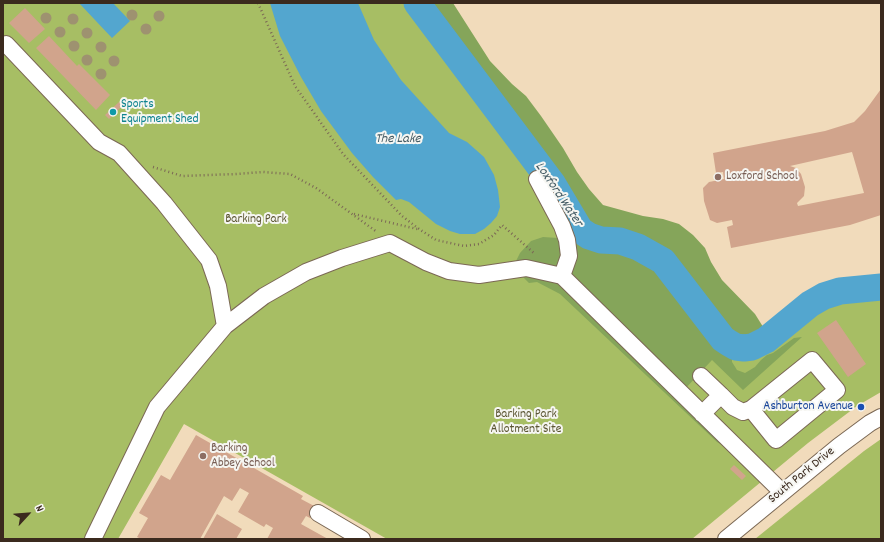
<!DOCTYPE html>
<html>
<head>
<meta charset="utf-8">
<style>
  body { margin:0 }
  #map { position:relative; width:884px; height:542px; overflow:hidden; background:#f1dbbb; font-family:Dekko,sans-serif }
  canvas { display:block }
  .frame { position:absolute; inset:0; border:4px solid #3b2a1e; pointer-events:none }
  .north { position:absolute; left:8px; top:494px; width:40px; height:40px; -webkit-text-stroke:3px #f6f6f2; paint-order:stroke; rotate:64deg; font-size:11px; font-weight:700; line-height:16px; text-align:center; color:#3b2a1e }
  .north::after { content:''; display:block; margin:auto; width:14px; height:18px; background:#3b2a1e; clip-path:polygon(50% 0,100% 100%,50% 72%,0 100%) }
</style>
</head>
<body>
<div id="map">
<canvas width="884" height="542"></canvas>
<div class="frame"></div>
<div class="north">N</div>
</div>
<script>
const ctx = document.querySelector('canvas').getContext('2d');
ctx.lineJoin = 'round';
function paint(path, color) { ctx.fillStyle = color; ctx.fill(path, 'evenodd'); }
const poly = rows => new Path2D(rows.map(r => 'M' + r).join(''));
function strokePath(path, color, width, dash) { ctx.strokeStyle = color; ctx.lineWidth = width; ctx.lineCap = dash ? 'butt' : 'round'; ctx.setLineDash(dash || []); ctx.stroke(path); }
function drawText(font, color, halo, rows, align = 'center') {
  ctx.font = font + ' Dekko,sans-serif'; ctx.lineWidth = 4; ctx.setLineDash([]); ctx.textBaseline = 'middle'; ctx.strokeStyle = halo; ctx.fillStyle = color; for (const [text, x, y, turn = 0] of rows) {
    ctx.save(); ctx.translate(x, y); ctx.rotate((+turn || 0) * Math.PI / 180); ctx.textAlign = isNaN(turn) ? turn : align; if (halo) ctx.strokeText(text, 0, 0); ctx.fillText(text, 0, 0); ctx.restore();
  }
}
const green = poly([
  [3,3,413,3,476,86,515,144,542,178,575,230,585,239,599,244,621,245,659,262,719,340,728,346,745,352,754,350,775,338,805,313,827,299,852,293,881,292,881,392,857,406,808,443,692,539,387,539,184,424,118,539,3,539],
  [881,439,881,539,755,539,864,451]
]);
const forest = poly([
  [427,3,453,3,490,61,512,84,526,96,541,116,563,148,577,172,589,189,603,205,643,216,663,219,679,224,693,235,705,248,711,262,722,280,755,314,765,330,749,340,735,337,720,322,670,257,661,250,637,238,622,233,598,231,590,228,583,221,566,191,535,151],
  [581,235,585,239,599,244,621,245,659,262,719,340,728,346,732,355,732,362,737,370,745,373,755,367,761,360,767,355,773,353,794,338,802,337,743,390,712,360,684,390,756,462,743,466,722,445,717,442,560,294,537,282,529,283,523,277,515,263,520,253,531,241,543,237,573,239]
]);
const water = poly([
  [79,3,113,3,130,21,112,38],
  [270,3,358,3,374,40,401,80,449,133,467,142,484,157,494,175,498,190,500,207,497,216,491,223,484,229,475,234,460,234,450,231,436,224,409,202,401,199,396,200,373,177,352,153,321,111,301,77,280,36]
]);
const river = poly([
  [417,3,552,183,580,230,589,236,601,240,620,241,638,247,663,261,723,339,729,343,736,347,744,348,752,347,766,340,810,304,824,296,840,291,881,287]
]);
const building = poly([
  [25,8,45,29,29,43,9,23],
  [49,36,77,66,79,64,110,95,96,110,36,48],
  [881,89,881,215,850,225,731,248,727,227,733,225,732,220,717,223,710,220,704,201,703,188,709,182,724,179,723,172,716,173,713,153,825,131,854,122,865,111],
  [852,152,864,193,798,206,797,203,804,196,805,187,801,174,796,168,790,166],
  [119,102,123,105,109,119,105,115],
  [836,320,866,364,848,377,817,333],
  [196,435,303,496,301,499,316,507,310,518,306,516,301,524,328,539,267,539,273,528,266,524,264,527,238,512,249,493,240,488,232,501,224,496,200,539,141,539,137,537,148,518,139,513,161,475,170,480],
  [734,465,746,476,742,480,730,469],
  [217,514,242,529,236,539,203,539]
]);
const path = poly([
  [258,3,295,86,343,154,402,216,419,229,436,240,464,246,479,244,494,235,502,225,535,254],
  [153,167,182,176,236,174,263,172,290,174,316,188,377,232],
  [354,214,417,229]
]);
const minor = poly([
  [3,45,6,44,99,142,119,153,164,203,209,260,218,286,225,326],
  [537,179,562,226,567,240,569,256,562,276],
  [701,376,721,395],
  [702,414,721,395,733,407,743,412,751,409,812,360,837,390,776,440,751,409],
  [318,513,362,539],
  [93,539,157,407,225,326,264,296,306,272,342,258,390,243,426,262,449,271,479,275,526,268,562,276,782,492],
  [726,539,839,446,870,423,881,417]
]);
const trees = [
  [132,15],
  [159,16],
  [46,18],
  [73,19],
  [146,29],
  [60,32],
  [87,33],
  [74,46],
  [101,47],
  [87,60],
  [114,61],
  [101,74]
];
const markers = [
  [113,112,4,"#0f9aa8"],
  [718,177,4,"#8d6e63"],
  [861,407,4,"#1a4fb4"],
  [203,456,4,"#8d6e63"]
];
const cultureNames = [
  ["Sports",121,105],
  ["Equipment Shed",121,120]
];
const educationNames = [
  ["Loxford School",726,177],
  ["Barking",211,449],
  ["Abbey School",211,464]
];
const parkNames = [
  ["Barking Park",256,220],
  ["Barking Park",526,415],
  ["Allotment Site",526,430]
];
const transitNames = [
  ["Ashburton Avenue",853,407]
];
const streetNames = [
  ["South Park Drive",802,476,-39]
];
const waterNames = [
  ["The Lake",398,140],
  ["Loxford Water",558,195,56]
];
paint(green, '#a7be64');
paint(forest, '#85a55a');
paint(water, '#53a6cf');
strokePath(river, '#53a6cf', 27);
paint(building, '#d1a48c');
strokePath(minor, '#7b6855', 18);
strokePath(path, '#7b6855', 2.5, [1, 3]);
strokePath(minor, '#fff', 16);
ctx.fillStyle = '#9e9270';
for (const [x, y] of trees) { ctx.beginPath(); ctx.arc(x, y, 5.5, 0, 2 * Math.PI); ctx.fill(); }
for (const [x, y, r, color] of markers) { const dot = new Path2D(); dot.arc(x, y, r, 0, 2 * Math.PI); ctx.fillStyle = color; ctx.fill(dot); strokePath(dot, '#f6f6f2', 1.5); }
drawText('13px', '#0d838f', '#f6f6f2', cultureNames, 'left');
drawText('13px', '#785e54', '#f6f6f2', educationNames, 'left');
drawText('13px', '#5b5633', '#f6f6f2', parkNames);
drawText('13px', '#164399', '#f6f6f2', transitNames, 'right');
drawText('13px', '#3b2a1e', '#f6f6f2', streetNames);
drawText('italic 14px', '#455c65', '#f6f6f2', waterNames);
</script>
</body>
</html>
